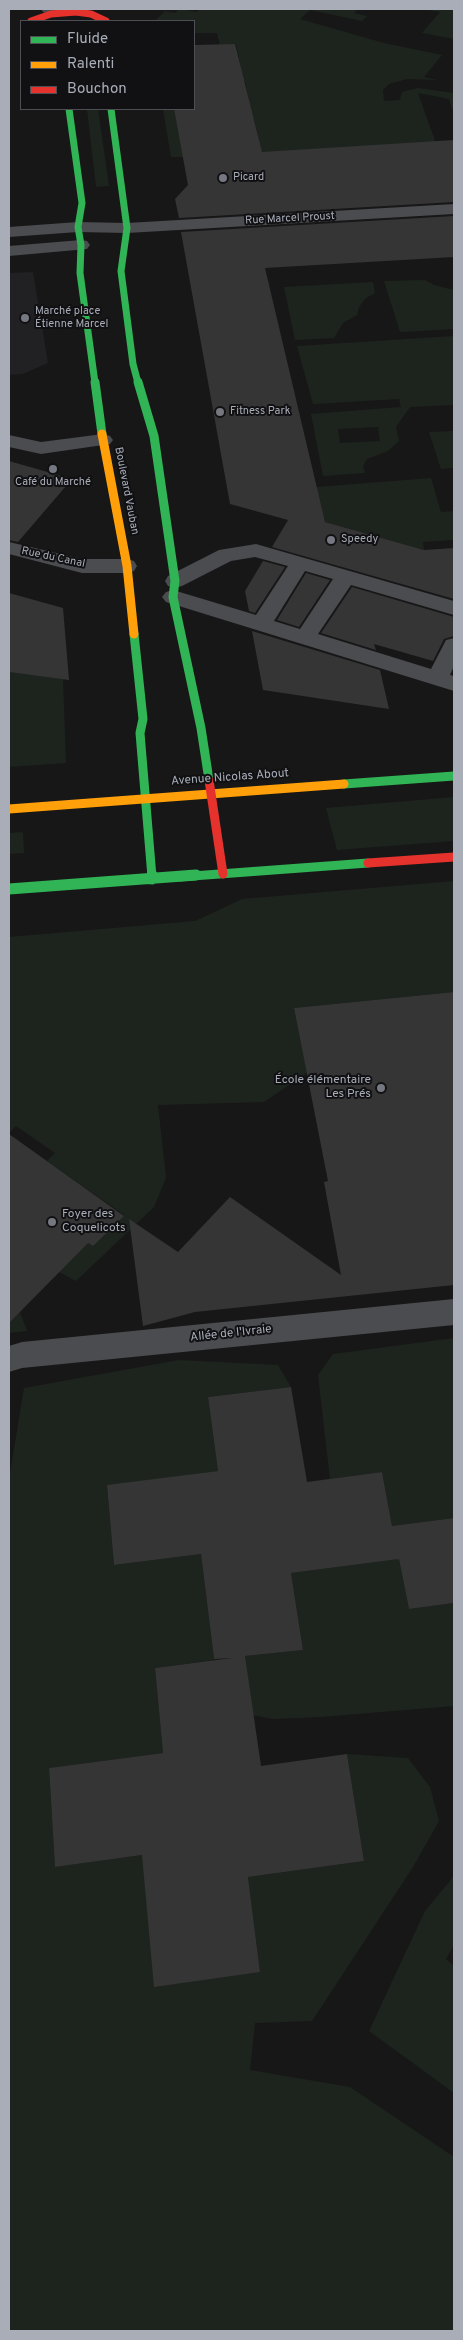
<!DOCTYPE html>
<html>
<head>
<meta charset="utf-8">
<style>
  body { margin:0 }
  #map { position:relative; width:463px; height:2340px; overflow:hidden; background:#171717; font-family:Overpass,sans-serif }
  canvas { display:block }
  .frame { position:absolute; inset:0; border:10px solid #a8adb8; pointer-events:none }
  .legend { position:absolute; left:20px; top:20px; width:175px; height:90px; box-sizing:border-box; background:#111113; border:1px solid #4d4f55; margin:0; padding:6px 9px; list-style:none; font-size:15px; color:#a8adb8 }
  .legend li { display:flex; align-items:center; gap:10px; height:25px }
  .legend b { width:25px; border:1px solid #4d4f55 }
</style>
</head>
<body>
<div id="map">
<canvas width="463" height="2340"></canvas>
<div class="frame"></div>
<ul class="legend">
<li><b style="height:6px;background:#30b455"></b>Fluide</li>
<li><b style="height:6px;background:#ff9f0a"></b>Ralenti</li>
<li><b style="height:6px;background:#e5322d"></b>Bouchon</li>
</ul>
</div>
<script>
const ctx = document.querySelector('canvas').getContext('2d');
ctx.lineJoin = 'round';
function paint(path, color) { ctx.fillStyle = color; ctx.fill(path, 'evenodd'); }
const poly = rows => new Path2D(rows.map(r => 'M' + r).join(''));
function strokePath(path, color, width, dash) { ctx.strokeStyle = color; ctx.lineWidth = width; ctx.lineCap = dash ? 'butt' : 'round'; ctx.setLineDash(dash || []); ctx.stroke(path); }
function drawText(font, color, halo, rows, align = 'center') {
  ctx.font = font + ' Overpass,sans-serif'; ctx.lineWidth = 4; ctx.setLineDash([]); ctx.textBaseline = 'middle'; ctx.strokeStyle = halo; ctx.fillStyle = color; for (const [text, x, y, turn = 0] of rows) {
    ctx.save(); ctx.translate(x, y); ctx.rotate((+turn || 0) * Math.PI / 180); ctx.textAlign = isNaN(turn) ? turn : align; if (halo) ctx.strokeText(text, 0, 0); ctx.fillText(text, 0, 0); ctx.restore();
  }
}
const built = poly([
  [33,272,48,363,23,374,9,375,9,273]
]);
const green = poly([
  [179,9,197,12,200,9,357,9,354,13,367,16,362,21,310,10,300,19,384,43,442,55,424,77,437,80,407,79,389,84,383,90,384,101,400,100,402,92,418,88,454,93,454,109,452,109,449,99,418,93,438,149,276,165,243,141,259,140,254,119,238,120,249,100,245,81,229,81,224,64,240,63,236,44,220,45,217,33,194,33,194,21,155,21,165,11,175,13],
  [422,9,454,9,454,39,422,33,440,12],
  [87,109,98,109,109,186,96,187],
  [163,109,174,109,182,151,191,157,171,157],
  [425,280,434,285,454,290,454,329,400,332,384,281],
  [373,282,375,293,366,298,359,307,357,315,343,323,334,338,295,340,284,287],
  [454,336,454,405,410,407,396,427,399,441,388,451,367,459,363,466,365,473,323,476,311,414,401,407,399,399,313,404,297,346],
  [378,427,380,441,340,443,338,429],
  [454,431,454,468,441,469,429,432],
  [431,478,441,512,454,511,454,540,423,542,424,550,325,522,316,487],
  [9,672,63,679,66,763,9,767],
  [454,797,454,841,337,850,326,808],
  [23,832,24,853,9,854,9,833],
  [454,881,454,992,294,1008,307,1073,264,1102,158,1105,166,1178,154,1207,76,1281,59,1272,80,1237,93,1246,124,1215,47,1161,55,1153,16,1126,9,1133,9,937,195,921,242,899],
  [9,1303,20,1312,27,1331,9,1333],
  [454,1338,454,1518,392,1526,382,1472,330,1479,318,1375,333,1354],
  [179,1360,278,1365,291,1387,208,1397,218,1471,107,1486,114,1565,201,1554,214,1660,155,1668,163,1753,49,1768,55,1867,142,1855,260,1972,248,1877,364,1861,347,1754,408,1758,430,1787,439,1821,413,1867,312,2021,255,2023,250,2070,350,2087,454,2157,454,2331,9,2331,9,1479,24,1388],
  [399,1559,409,1609,454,1603,454,1706,321,1717,273,1719,252,1715,245,1656,303,1650,291,1573],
  [454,1876,454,1945,446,1959,454,1966,454,2093,369,2031,425,1911]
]);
const building = poly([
  [235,44,262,152,454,140,454,202,179,218,175,199,188,185,174,109,194,109,194,45],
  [454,216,454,257,265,268,325,522,424,550,454,548,454,599,272,547,288,520,230,504,181,232],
  [9,461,72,479,18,542,9,540],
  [263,561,285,567,255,613,249,611,245,591],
  [306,573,330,580,299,627,277,620],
  [352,587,454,617,454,636,444,639,433,661,374,644,376,650,321,633],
  [9,593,63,608,69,680,9,672],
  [252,631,380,670,389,709,263,690],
  [454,992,454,1285,195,1312,143,1326,129,1219,178,1252,230,1197,341,1275,324,1182,328,1181,294,1008],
  [9,1134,124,1216,93,1246,88,1243,9,1323],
  [291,1387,307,1482,382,1472,392,1526,454,1518,454,1603,409,1609,396,1544,399,1559,291,1573,303,1650,245,1656,261,1766,347,1754,364,1861,248,1877,260,1972,154,1987,142,1855,55,1867,49,1768,163,1753,155,1668,232,1658,214,1659,201,1554,114,1565,107,1485,218,1471,208,1397]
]);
const lane = poly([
  [256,544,454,601,454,615,351,585,318,634,431,669,446,640,454,638,454,666,450,675,454,676,454,691,166,602,162,597,166,592,173,590,256,615,288,566,255,557,231,561,182,586,175,588,168,586,165,581,168,576,219,550,256,544],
  [305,571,333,579,300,629,274,621,305,571]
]);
const street = poly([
  [41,9,64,9,60,16,55,17,43,12,41,9],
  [454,204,454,214,127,233,78,232,9,237,9,227,78,222,127,223,454,204],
  [81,240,87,241,90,245,87,249,9,256,9,246,81,240],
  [103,434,110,436,113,440,110,444,41,454,9,447,9,435,41,442,103,434],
  [9,542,82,559,127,559,134,561,137,566,134,571,127,573,82,573,9,554,9,542],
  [454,1299,454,1325,22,1368,9,1372,9,1346,22,1342,454,1299]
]);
const fastFar2 = poly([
  [69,109,82,203,78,227,81,245,80,273,95,383],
  [111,109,127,228,121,271,133,364,138,383]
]);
const fastFar1 = poly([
  [95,382,102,434],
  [138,382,154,436,175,581,173,597,201,728,209,780],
  [134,634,143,719,140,733,152,877],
  [344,784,454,776],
  [179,877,368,863]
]);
const fast = poly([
  [152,875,152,879],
  [9,889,196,875]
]);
const slow = poly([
  [102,434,127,566,134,634],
  [9,809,344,784]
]);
const jamFar1 = poly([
  [31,21,51,14,76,12,91,14,106,21]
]);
const jam = poly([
  [209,780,223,874],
  [368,863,454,857]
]);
const markers = [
  [223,178,5,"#757880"],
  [25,318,5,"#757880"],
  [220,412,5,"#757880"],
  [53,469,5,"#757880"],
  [331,540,5,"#757880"],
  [381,1088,5,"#757880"],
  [52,1222,5,"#757880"]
];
const farPoinames = [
  ["Picard",233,178],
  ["Marché place",35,312],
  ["Étienne Marcel",35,325],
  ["Fitness Park",230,412],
  ["Café du Marché",53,483,"center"],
  ["Speedy",341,540]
];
const farStreetnames = [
  ["Rue Marcel Proust",290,219,-3],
  ["Boulevard Vauban",126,491,79],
  ["Rue du Canal",53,558,12]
];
const streetNames = [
  ["Avenue Nicolas About",230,778,-4],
  ["Allée de l'Ivraie",231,1334,-6]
];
const poiNames = [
  ["École élémentaire",371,1081],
  ["Les Prés",371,1095],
  ["Foyer des",62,1215,"left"],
  ["Coquelicots",62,1229,"left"]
];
paint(built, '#212123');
paint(green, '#1d241e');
paint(building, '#353536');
paint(lane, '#4b4c50');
paint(street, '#4b4c50');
strokePath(fastFar2, '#30b455', 7);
strokePath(fastFar1, '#30b455', 9);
strokePath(fast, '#30b455', 11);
strokePath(slow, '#ff9f0a', 9);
strokePath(jamFar1, '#e5322d', 7);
strokePath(jam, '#e5322d', 9);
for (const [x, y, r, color] of markers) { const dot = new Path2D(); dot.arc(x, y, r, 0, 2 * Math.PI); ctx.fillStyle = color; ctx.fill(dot); strokePath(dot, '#111113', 2); }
drawText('11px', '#a8adb8', '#111113', farPoinames, 'left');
drawText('11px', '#a8adb8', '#111113', farStreetnames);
drawText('12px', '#a8adb8', '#111113', streetNames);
drawText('12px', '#a8adb8', '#111113', poiNames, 'right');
</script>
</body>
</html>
